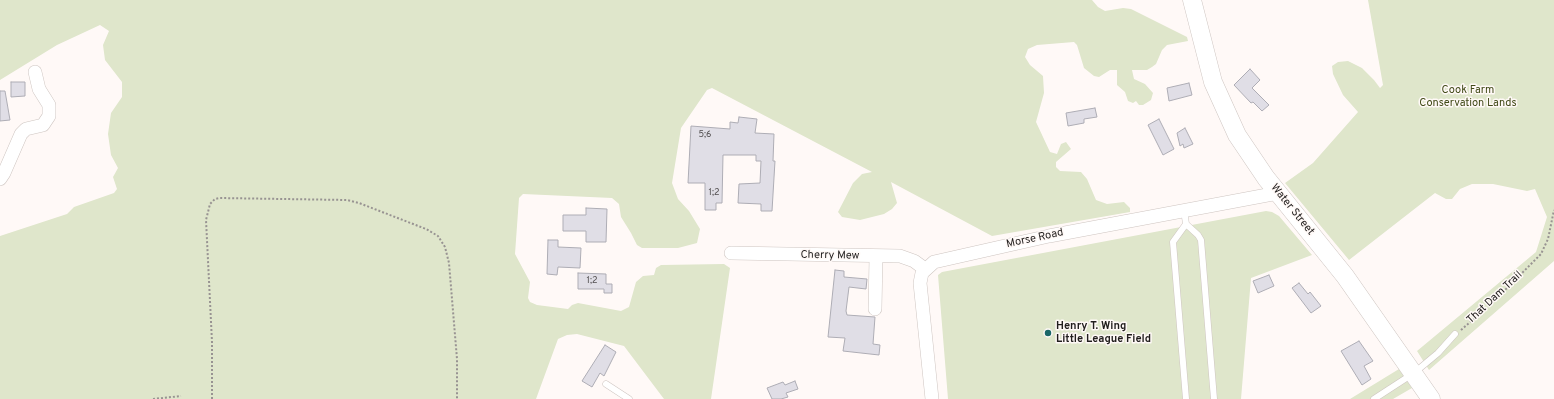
<!DOCTYPE html>
<html>
<head>
<meta charset="utf-8">
<style>
  body { margin:0 }
  canvas { display:block; background:#fff9f7 }
</style>
</head>
<body>
<canvas width="1554" height="399"></canvas>
<script>
const ctx = document.querySelector('canvas').getContext('2d');
ctx.lineJoin = 'round';
function paint(path, color) { ctx.fillStyle = color; ctx.fill(path, 'evenodd'); }
const poly = rows => new Path2D(rows.map(r => 'M' + r).join(''));
function strokePath(path, color, width, dash) { ctx.strokeStyle = color; ctx.lineWidth = width; ctx.lineCap = dash ? 'butt' : 'round'; ctx.setLineDash(dash || []); ctx.stroke(path); }
function drawText(font, color, halo, rows, align = 'center') {
  ctx.font = font + ' Overpass,sans-serif'; ctx.lineWidth = 3; ctx.setLineDash([]); ctx.textBaseline = 'middle'; ctx.strokeStyle = halo; ctx.fillStyle = color; for (const [text, x, y, turn = 0] of rows) {
    ctx.save(); ctx.translate(x, y); ctx.rotate((+turn || 0) * Math.PI / 180); ctx.textAlign = isNaN(turn) ? turn : align; if (halo) ctx.strokeText(text, 0, 0); ctx.fillText(text, 0, 0); ctx.restore();
  }
}
const green = poly([
  [0,0,1092,0,1098,7,1105,11,1123,8,1131,9,1187,37,1188,41,1167,45,1162,50,1156,64,1152,67,1147,70,1132,70,1134,79,1145,84,1153,93,1151,100,1143,105,1139,105,1136,101,1133,103,1128,101,1125,92,1117,85,1117,70,1110,70,1099,77,1094,76,1084,68,1077,45,1074,42,1037,45,1028,49,1025,57,1030,65,1043,76,1044,93,1036,122,1050,152,1057,154,1061,144,1066,142,1071,149,1056,162,1056,167,1060,171,1081,172,1087,179,1096,200,1107,204,1124,202,1130,208,1130,212,992,236,891,182,897,203,892,209,884,214,860,220,842,217,838,212,853,183,862,174,872,172,712,88,707,90,681,128,672,183,678,199,689,211,700,229,697,243,678,248,642,248,637,245,631,233,621,217,619,204,612,198,523,194,519,198,515,254,530,282,528,298,530,302,537,305,568,309,572,305,578,303,621,311,629,307,636,282,643,276,654,275,656,268,661,265,724,264,730,268,711,399,664,399,624,346,577,334,567,335,558,339,536,399,0,399,0,236,67,214,74,207,114,193,117,189,113,177,118,168,111,155,108,134,111,113,122,97,122,82,105,60,103,45,109,31,100,25,57,45,0,80],
  [1368,0,1554,0,1554,261,1429,370,1417,351,1536,252,1547,217,1535,189,1527,191,1493,184,1472,184,1460,189,1452,199,1446,199,1435,193,1349,260,1285,183,1313,163,1358,112,1343,95,1333,74,1332,66,1338,62,1348,61,1362,68,1374,80,1380,88,1383,85],
  [1266,211,1272,212,1279,216,1312,255,1251,278,1241,399,948,399,938,275,942,272],
  [1399,369,1412,388,1393,399,1350,399]
]);
const building = poly([
  [1250,69,1260,80,1252,88,1269,105,1262,111,1253,102,1251,103,1234,85,1250,69],
  [11,82,25,82,25,96,11,97,11,82],
  [1189,83,1192,95,1169,101,1167,88,1189,83],
  [0,91,5,91,10,120,0,121,0,91],
  [1095,108,1097,117,1084,119,1084,123,1068,126,1066,113,1095,108],
  [739,117,757,119,755,133,774,134,773,161,775,161,772,211,761,211,761,204,738,203,739,184,760,183,761,161,756,161,756,155,723,155,722,203,716,203,716,210,705,210,705,183,688,183,691,126,730,129,730,122,738,123,739,117],
  [1159,119,1174,149,1163,155,1148,125,1159,119],
  [1185,128,1193,144,1184,148,1183,144,1180,146,1177,133,1185,128],
  [586,208,607,209,606,242,586,242,586,231,563,231,563,215,586,215,586,208],
  [548,240,558,240,558,247,581,248,580,268,558,267,557,275,547,274,548,240],
  [835,270,844,271,844,277,867,279,866,289,849,287,846,311,847,315,875,317,873,344,880,345,879,355,843,351,845,338,828,337,835,270],
  [578,273,606,274,606,284,612,284,612,293,604,293,604,289,578,289,578,273],
  [1269,275,1274,286,1258,293,1253,281,1269,275],
  [1299,283,1308,294,1310,292,1321,306,1311,313,1292,288,1299,283],
  [1359,341,1373,361,1364,366,1371,379,1362,385,1341,351,1359,341],
  [605,345,616,352,604,376,600,373,592,387,582,381,605,345],
  [795,381,798,389,786,393,788,397,781,399,772,399,767,388,783,382,785,385,795,381]
]);
const path = poly([
  [1461,330,1492,303,1541,254,1548,239,1554,210],
  [153,399,181,396],
  [212,399,212,342,206,220,210,204,215,199,220,198,347,200,359,203,426,229,438,236,445,247,449,263,457,359,457,399]
]);
const lane = poly([
  [1184,210,1186,224,1173,242,1186,399],
  [1186,224,1198,235,1201,240,1214,399],
  [606,384,629,399],
  [1374,399,1414,373,1438,353,1455,334]
]);
const street = poly([
  [0,179,4,173,21,134,26,129,43,125,49,116,49,105,39,89,35,72],
  [731,253,900,256,914,261,925,269],
  [875,309,876,257],
  [932,399,920,283,922,273,934,262,1049,236,1278,193]
]);
const secondary = poly([
  [1192,0,1213,82,1237,135,1266,178,1345,276,1431,399]
]);
const markers = [
  [1048,333,4,"#1a6768"]
];
const numberNames = [
  ["5;6",705,135],
  ["1;2",714,193],
  ["1;2",592,281]
];
const parkNames = [
  ["Cook Farm",1468,91],
  ["Conservation Lands",1468,104]
];
const streetNames = [
  ["Water Street",1292,210,51],
  ["Morse Road",1035,239,-12],
  ["Cherry Mew",830,256,1],
  ["That Dam Trail",1495,298,-43]
];
const poiNames = [
  ["Henry T. Wing",1056,327],
  ["Little League Field",1056,340]
];
paint(green, '#dfe6cb');
paint(building, '#e0dee6');
strokePath(building, '#aeadb5', 1);
strokePath(lane, '#cec5c1', 7);
strokePath(street, '#cec5c1', 14);
strokePath(secondary, '#cec5c1', 19);
strokePath(path, '#989392', 2, [2, 2]);
strokePath(lane, '#fff', 6);
strokePath(street, '#fff', 13);
strokePath(secondary, '#fff', 18);
for (const [x, y, r, color] of markers) { const dot = new Path2D(); dot.arc(x, y, r, 0, 2 * Math.PI); ctx.fillStyle = color; ctx.fill(dot); strokePath(dot, '#fff9f7', 1.5); }
drawText('9px', '#514e4f', null, numberNames);
drawText('11px', '#424b18', '#fff9f7', parkNames);
drawText('11px', '#211e1d', '#fff9f7', streetNames);
drawText('bold 11px', '#211e1d', '#fff9f7', poiNames, 'left');
</script>
</body>
</html>
